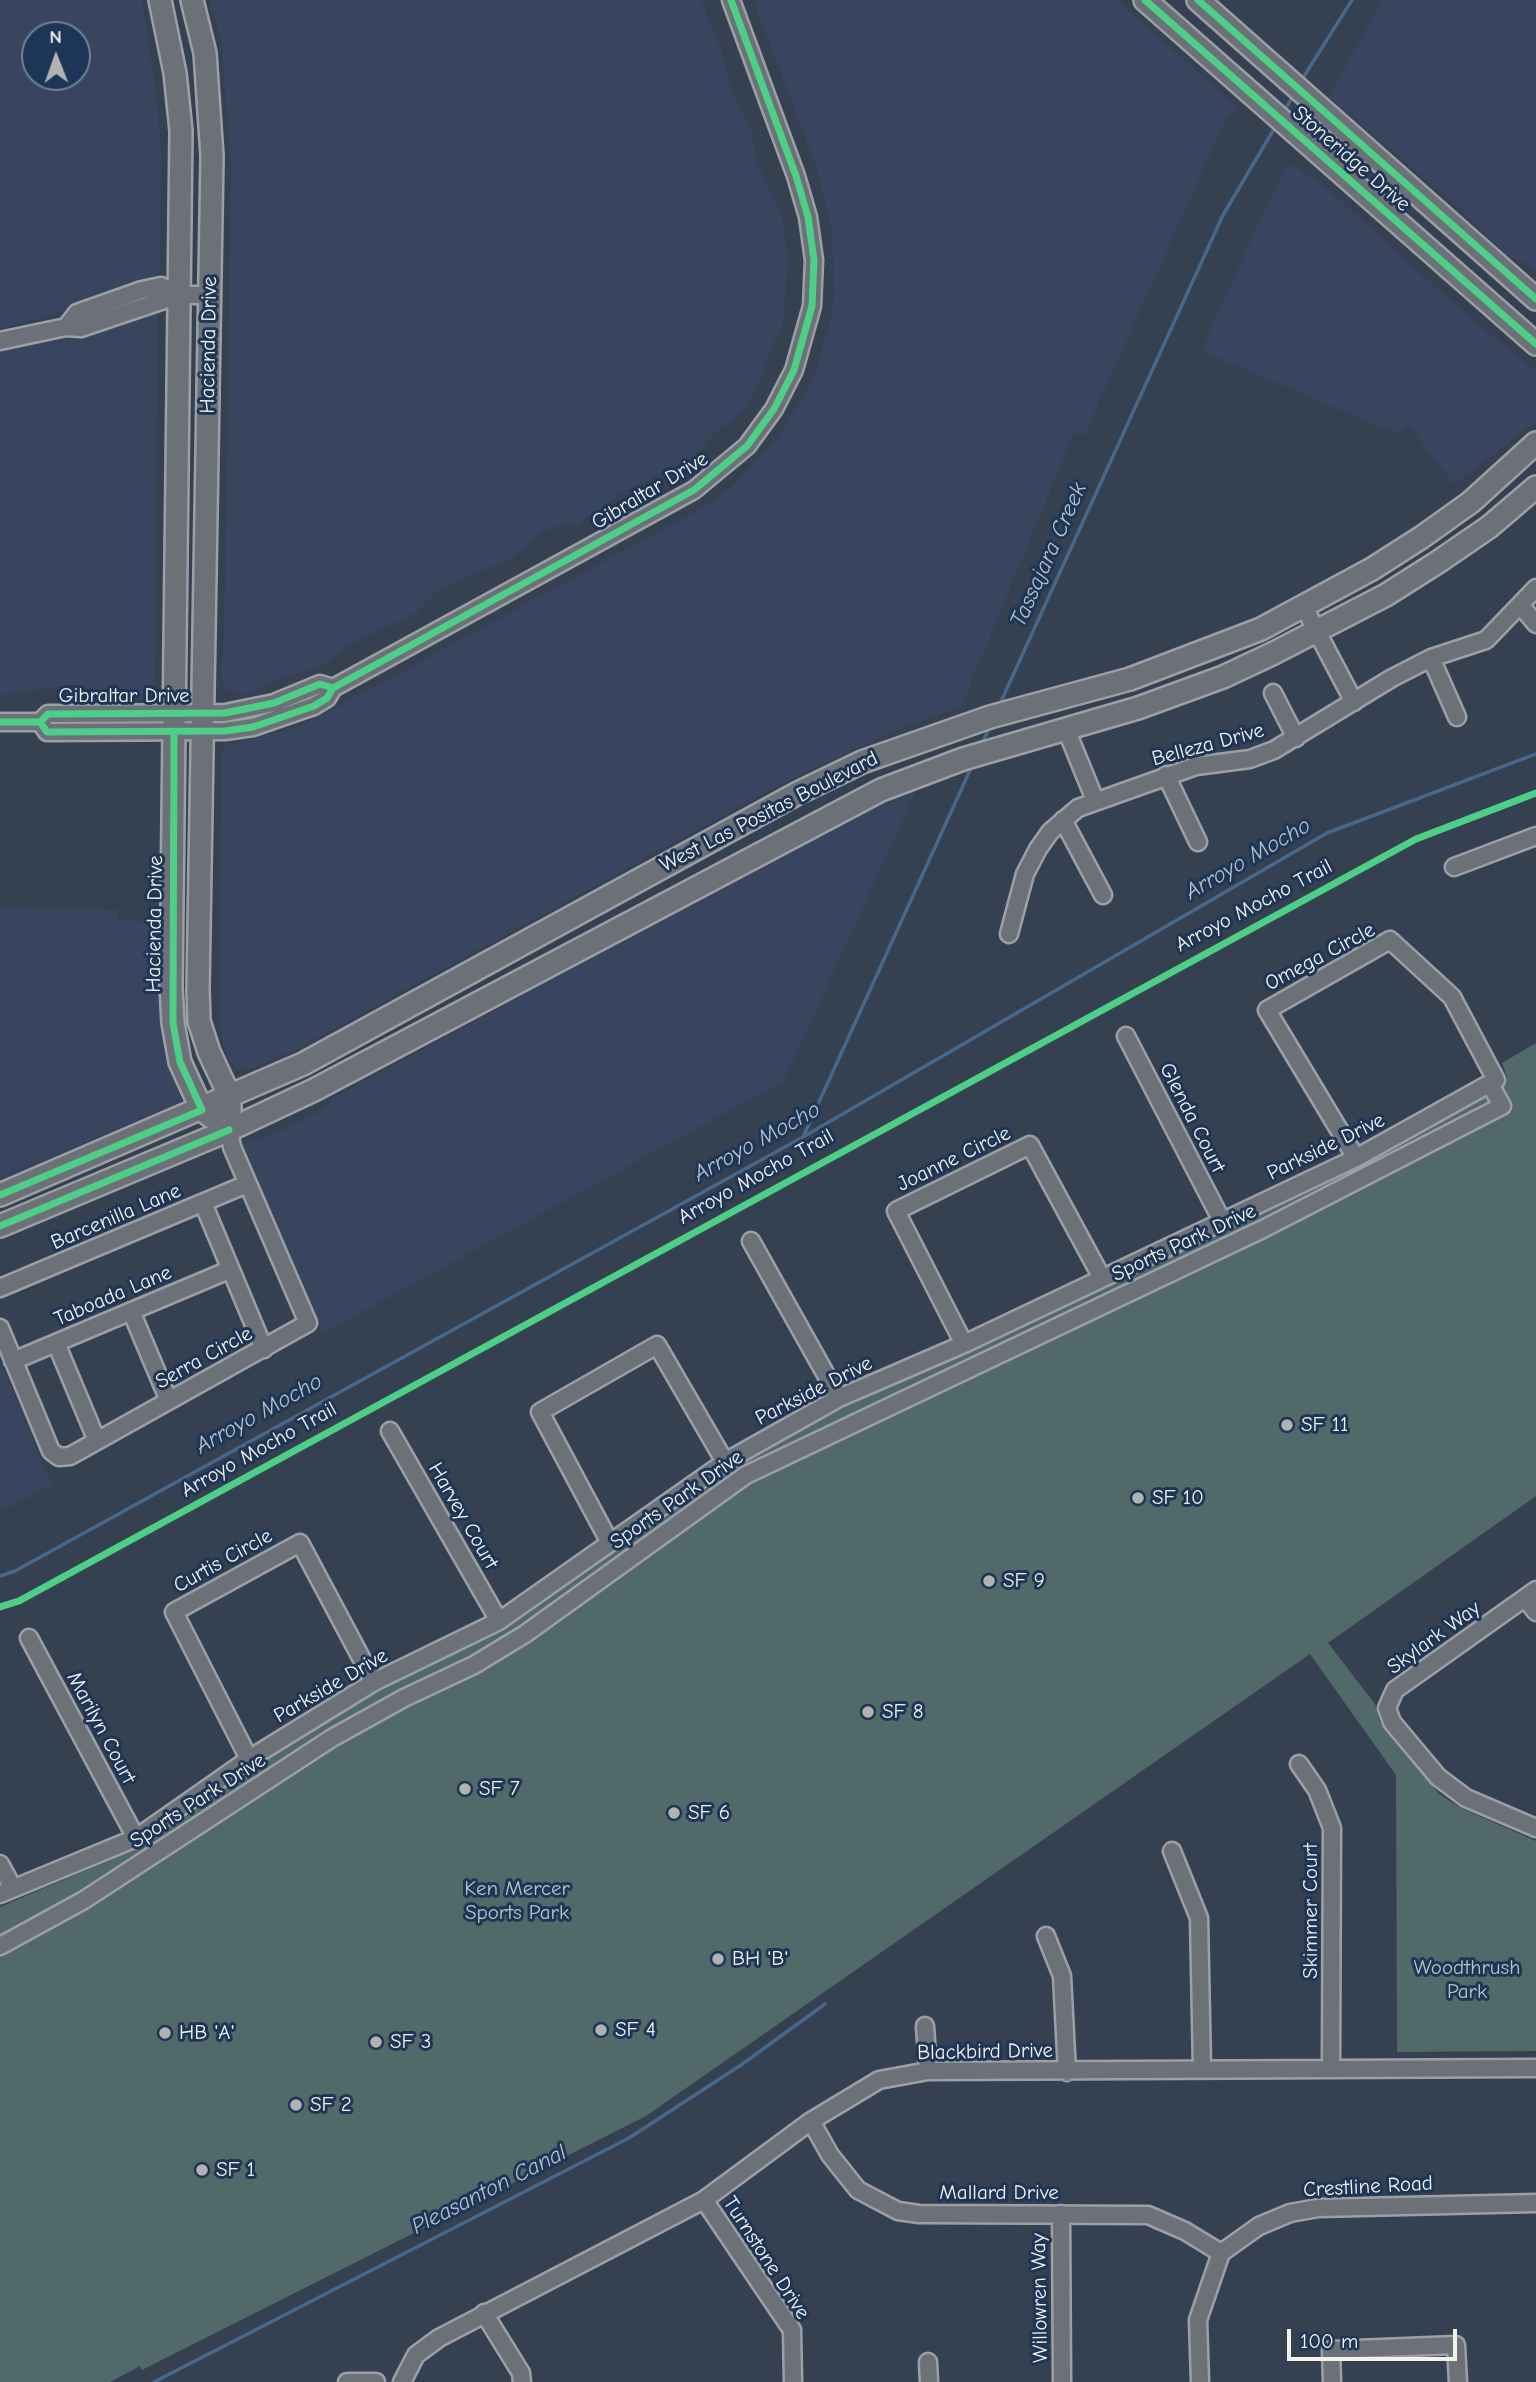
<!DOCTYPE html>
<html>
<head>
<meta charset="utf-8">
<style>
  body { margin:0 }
  #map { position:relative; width:1536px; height:2382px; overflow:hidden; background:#354050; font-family:"Comic Neue",sans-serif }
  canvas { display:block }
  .north { position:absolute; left:21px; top:21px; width:70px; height:70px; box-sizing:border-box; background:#1d3557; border:2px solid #738091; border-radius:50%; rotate:359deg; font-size:19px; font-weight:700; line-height:28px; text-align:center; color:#f4f1e8 }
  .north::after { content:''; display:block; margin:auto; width:24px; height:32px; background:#b1b3b3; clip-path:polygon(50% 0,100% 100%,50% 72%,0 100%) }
  .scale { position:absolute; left:1287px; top:2329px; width:170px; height:32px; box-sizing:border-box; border:4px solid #f4f1e8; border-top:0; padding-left:9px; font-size:21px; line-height:24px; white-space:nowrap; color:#f4f1e8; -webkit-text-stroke:5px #1d3557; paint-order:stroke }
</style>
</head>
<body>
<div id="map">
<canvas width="1536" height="2382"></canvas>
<div class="north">N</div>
<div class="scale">100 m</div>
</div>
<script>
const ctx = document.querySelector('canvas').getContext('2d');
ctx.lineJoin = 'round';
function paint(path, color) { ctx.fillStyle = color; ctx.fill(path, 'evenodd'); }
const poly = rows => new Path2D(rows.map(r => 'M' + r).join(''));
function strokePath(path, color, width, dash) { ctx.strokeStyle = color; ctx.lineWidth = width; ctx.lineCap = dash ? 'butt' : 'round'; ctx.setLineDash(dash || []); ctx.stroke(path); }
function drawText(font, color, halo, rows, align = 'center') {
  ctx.font = font + ' "Comic Neue",sans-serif'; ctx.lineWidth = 6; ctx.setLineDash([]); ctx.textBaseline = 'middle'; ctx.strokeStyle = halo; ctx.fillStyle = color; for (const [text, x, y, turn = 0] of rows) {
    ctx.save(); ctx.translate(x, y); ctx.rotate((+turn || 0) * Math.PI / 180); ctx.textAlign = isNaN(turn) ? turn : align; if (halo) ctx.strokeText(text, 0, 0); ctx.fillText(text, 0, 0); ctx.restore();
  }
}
const built = poly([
  [0,0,142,0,158,106,161,153,160,271,157,278,71,310,0,329],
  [35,35,77,35,77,77,35,77],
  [209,0,701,0,723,54,728,80,752,133,756,159,783,220,788,258,783,325,769,352,759,385,740,414,719,429,691,459,620,494,577,525,558,526,541,532,510,559,439,589,417,612,346,647,319,668,279,678,255,692,243,695,224,688,220,667,224,644,231,170,221,40],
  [753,0,1117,0,1237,107,1226,119,1084,436,1074,433,961,707,899,729,783,783,299,1048,251,1069,237,1069,229,1061,223,1045,220,1025,221,756,226,745,290,729,332,710,702,508,728,491,775,442,813,380,831,319,834,293,832,231,815,163],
  [1382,0,1536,0,1536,273,1522,261,1506,256,1458,207,1329,97],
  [1294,165,1334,195,1464,313,1536,371,1536,422,1454,484,1408,425,1395,433,1201,351,1273,191,1288,167],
  [149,313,158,316,155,688,151,695,132,700,90,688,69,685,0,695,0,350,68,338],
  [917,789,784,1081,322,1334,243,1144,276,1133,324,1109,335,1097,822,832,871,807],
  [0,908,117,910,117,921,161,921,160,1032,182,1102,0,1178],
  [0,1361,52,1485,0,1512]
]);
const green = poly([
  [1536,1043,1536,1496,1328,1643,1375,1704,1380,1722,1439,1794,1461,1808,1536,1841,1536,2051,1397,2052,1396,1775,1310,1654,646,2116,142,2370,140,2366,110,2382,0,2382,0,1907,113,1859,334,1714,459,1651,532,1609,731,1464,771,1442,1132,1270,1486,1092,1498,1090,1506,1084,1507,1077,1502,1063]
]);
const stream = poly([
  [1301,81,1352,0],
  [1284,112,1294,94],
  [998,708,1223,215,1277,124],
  [981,746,991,724],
  [804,1135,972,766],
  [0,1576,15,1571,803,1137,1327,833,1536,754],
  [154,2382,629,2138,741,2065,825,2004]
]);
const minor = poly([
  [66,327,77,313,142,290,161,286,179,295,210,295],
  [0,341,66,327,81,328,179,295],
  [1521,606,1536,624],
  [1304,607,1354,702],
  [1431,658,1457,717],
  [1273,693,1296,738],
  [0,722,40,722,48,714,225,713,274,703,320,684,333,688],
  [40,722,47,732,225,731,253,727,314,706,327,698,333,688,694,490,747,446,774,409,794,370,812,306,814,260,808,217,796,176,731,0],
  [1066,729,1095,800],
  [1166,775,1198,842],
  [1063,820,1103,895],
  [1454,867,1536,836],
  [1009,934,1025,874,1038,849,1050,832,1078,808,1196,766,1250,759,1274,750,1392,678,1431,658,1486,640,1536,588],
  [1126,1036,1222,1221],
  [203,1203,264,1349],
  [751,1241,839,1398],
  [0,1288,247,1184],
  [131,1311,169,1401],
  [0,1328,51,1451,59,1457,70,1456,308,1323,232,1147,229,1130],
  [56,1343,97,1441],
  [964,1344,896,1211,1030,1145,1102,1278],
  [13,1361,229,1270],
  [390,1431,499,1621],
  [609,1541,540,1412,657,1345,725,1462],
  [1536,1590,1395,1690,1387,1708,1392,1722,1438,1777,1466,1798,1536,1828],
  [1525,1598,1536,1612],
  [29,1638,136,1838],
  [249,1759,174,1612,300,1543,374,1682],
  [1299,1764,1317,1790,1332,1828,1331,2067],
  [1172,1851,1199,1918,1202,2069],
  [0,1864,13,1888],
  [0,1894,136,1838,249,1759,374,1682,499,1621,725,1462,839,1398,964,1344,1356,1158,1496,1080,1452,997,1390,940,1267,1010,1356,1158],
  [1046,1936,1062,1976,1067,2072],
  [0,1946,84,1900,332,1738,404,1698,474,1665,525,1634,746,1475,1263,1229,1502,1106,1490,1084],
  [925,2026,928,2071],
  [811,2121,830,2155,858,2190,898,2211,919,2214,1148,2215,1185,2231,1221,2253],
  [704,2200,792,2330,793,2382],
  [1061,2214,1062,2382],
  [484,2313,521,2373,522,2382],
  [928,2362,929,2382],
  [347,2382,376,2382],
  [402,2382,416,2355,439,2338,704,2200,811,2121,879,2080,928,2071,1536,2068],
  [1200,2382,1198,2320,1221,2253,1259,2226,1290,2213,1318,2208,1536,2203],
  [1332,2382,1331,2350,1456,2345,1458,2382]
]);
const major = poly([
  [160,0,175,73,181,131,171,987,173,1023,180,1062,202,1110,213,1118],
  [192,0,205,53,212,156,198,988,199,1021,209,1052,230,1097,230,1111],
  [1145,0,1536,344],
  [1198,0,1536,299],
  [0,1195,303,1064,798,793,862,762,990,717,1130,679,1261,629,1372,569,1422,537,1471,502,1536,443],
  [0,1226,229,1130,314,1090,881,790,963,759,1138,708,1223,677,1272,654,1386,595,1438,562,1489,527,1536,487]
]);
const cycleway = poly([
  [1145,0,1536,344],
  [1198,0,1536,299],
  [0,722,40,722,48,714,225,713,274,703,320,684,333,688],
  [40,722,47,732,225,731,253,727,314,706,327,698,333,688,694,490,747,446,774,409,794,370,812,306,814,260,808,217,796,176,731,0],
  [0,1195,202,1110,180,1062,173,1023,174,732],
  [0,1226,229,1130],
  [0,1607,19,1601,1416,839,1536,793]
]);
const markers = [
  [1287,1425,7,"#b1b3b3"],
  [1138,1498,7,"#b1b3b3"],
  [989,1581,7,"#b1b3b3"],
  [868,1712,7,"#b1b3b3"],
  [465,1789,7,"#b1b3b3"],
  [674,1813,7,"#b1b3b3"],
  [718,1959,7,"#b1b3b3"],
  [601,2030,7,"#b1b3b3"],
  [165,2033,7,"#b1b3b3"],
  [376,2042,7,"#b1b3b3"],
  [296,2105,7,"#b1b3b3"],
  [202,2170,7,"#b1b3b3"]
];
const streetNames = [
  ["Stoneridge Drive",1351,159,41],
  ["Hacienda Drive",209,345,-89],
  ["Gibraltar Drive",650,491,-31],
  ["Gibraltar Drive",124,696],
  ["Belleza Drive",1208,745,-15],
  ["West Las Positas Boulevard",769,812,-27],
  ["Arroyo Mocho Trail",1254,906,-28],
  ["Hacienda Drive",155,924,-89],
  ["Omega Circle",1320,957,-28],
  ["Glenda Court",1192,1118,63],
  ["Parkside Drive",1326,1147,-26],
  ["Joanne Circle",954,1159,-26],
  ["Arroyo Mocho Trail",756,1177,-29],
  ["Barcenilla Lane",116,1217,-23],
  ["Sports Park Drive",1184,1243,-25],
  ["Taboada Lane",113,1296,-23],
  ["Serra Circle",204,1358,-29],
  ["Parkside Drive",814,1391,-27],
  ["Arroyo Mocho Trail",259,1450,-29],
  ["Sports Park Drive",677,1500,-35],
  ["Harvey Court",463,1516,60],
  ["Curtis Circle",223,1561,-29],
  ["Skylark Way",1434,1638,-36],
  ["Parkside Drive",331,1686,-30],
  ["Marilyn Court",101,1728,62],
  ["Sports Park Drive",198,1801,-33],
  ["Skimmer Court",1311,1911,-90],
  ["Blackbird Drive",985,2052,-1],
  ["Crestline Road",1368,2187,-3],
  ["Mallard Drive",999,2193],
  ["Turnstone Drive",766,2258,57],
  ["Willowren Way",1040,2298,-91]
];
const poiNames = [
  ["SF 11",1301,1425],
  ["SF 10",1152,1498],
  ["SF 9",1003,1581],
  ["SF 8",882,1712],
  ["SF 7",479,1789],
  ["SF 6",688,1813],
  ["BH 'B'",732,1959],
  ["SF 4",615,2030],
  ["HB 'A'",179,2033],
  ["SF 3",390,2042],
  ["SF 2",310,2105],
  ["SF 1",216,2170]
];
const parkNames = [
  ["Ken Mercer",517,1889],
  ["Sports Park",517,1913],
  ["Woodthrush",1467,1968],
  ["Park",1467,1992]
];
const waterNames = [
  ["Tassajara Creek",1049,555,-66],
  ["Arroyo Mocho",1248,859,-30],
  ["Arroyo Mocho",757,1142,-29],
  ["Arroyo Mocho",259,1414,-29],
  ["Pleasanton Canal",489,2190,-27]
];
paint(built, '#39455e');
paint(green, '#516a69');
strokePath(stream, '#47688a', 3.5);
strokePath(minor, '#9ca0a6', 21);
strokePath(major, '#9ca0a6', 26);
strokePath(minor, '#6c7077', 16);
strokePath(major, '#6c7077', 21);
strokePath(cycleway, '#4dcf88', 7);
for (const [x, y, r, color] of markers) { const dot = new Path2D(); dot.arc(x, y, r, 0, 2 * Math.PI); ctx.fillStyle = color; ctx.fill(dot); strokePath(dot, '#1d3557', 2.5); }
drawText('21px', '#f4f1e8', '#1d3557', streetNames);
drawText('21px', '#f4f1e8', '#1d3557', poiNames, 'left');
drawText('21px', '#bcc4bd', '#1d3557', parkNames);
drawText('italic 23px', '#b8c2c9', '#1d3557', waterNames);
</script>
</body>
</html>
